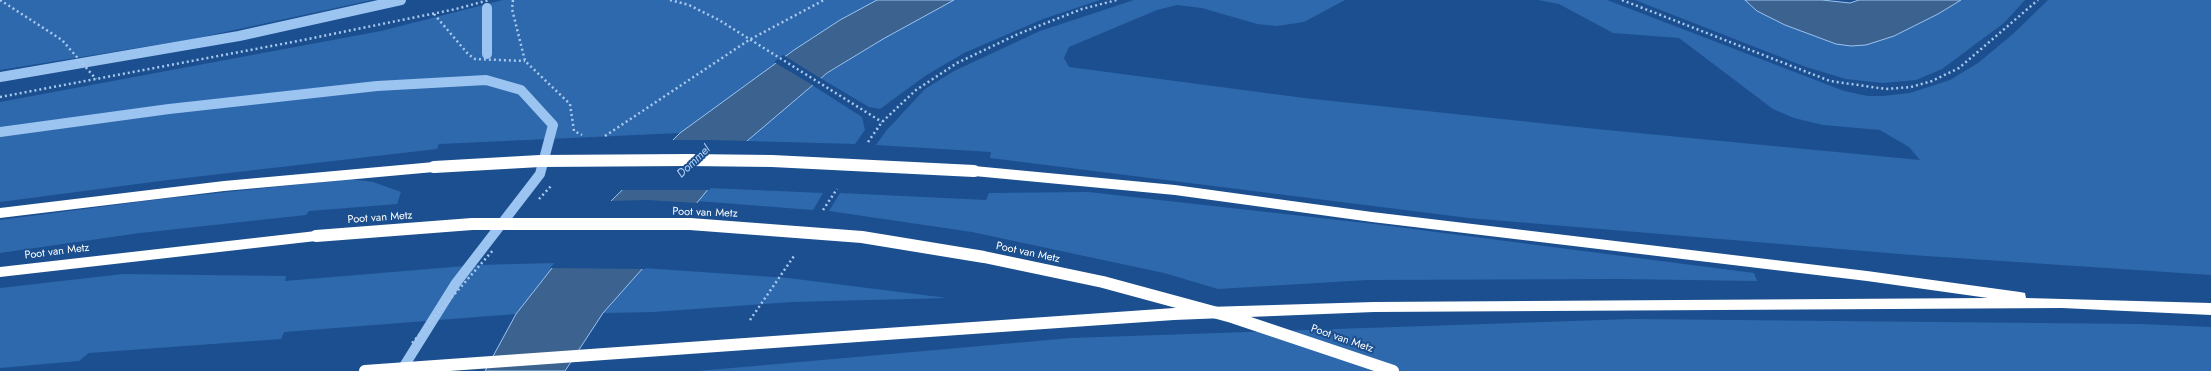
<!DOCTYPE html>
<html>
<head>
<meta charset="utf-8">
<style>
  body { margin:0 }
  canvas { display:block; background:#1b4f8f }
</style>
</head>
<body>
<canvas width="2211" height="371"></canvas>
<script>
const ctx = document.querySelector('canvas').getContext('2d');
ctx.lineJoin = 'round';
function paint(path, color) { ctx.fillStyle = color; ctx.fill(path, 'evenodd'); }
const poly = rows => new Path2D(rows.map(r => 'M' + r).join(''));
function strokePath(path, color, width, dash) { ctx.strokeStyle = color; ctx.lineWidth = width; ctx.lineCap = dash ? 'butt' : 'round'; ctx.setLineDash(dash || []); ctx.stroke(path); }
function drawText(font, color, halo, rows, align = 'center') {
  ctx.font = font + ' Jost,sans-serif'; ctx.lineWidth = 4; ctx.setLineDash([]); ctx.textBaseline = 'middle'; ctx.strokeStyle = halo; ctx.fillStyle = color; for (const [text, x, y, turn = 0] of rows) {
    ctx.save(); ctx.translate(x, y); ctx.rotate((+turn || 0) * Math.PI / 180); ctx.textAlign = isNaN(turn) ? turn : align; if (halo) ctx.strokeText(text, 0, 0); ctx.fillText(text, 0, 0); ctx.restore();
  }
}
const green = poly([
  [0,0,372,0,193,39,0,70],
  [503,0,877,0,840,20,794,50,680,133,439,144,437,149,168,180,0,202,0,102,381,31],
  [954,0,1100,0,1043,19,964,53,925,76,880,109,869,107,820,78,883,39],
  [1134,0,1345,0,1304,22,1277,26,1257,24,1202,8,1177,5,1157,10,1069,47,1064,58,1069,67,1304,98,1596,129,1920,160,1909,147,1880,130,1823,125,1794,118,1773,109,1679,38,1613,33,1559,4,1538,0,1607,0,1844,91,1868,96,1883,96,1910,93,1950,80,1978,63,2013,34,2048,0,2211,0,2211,275,1912,255,1469,218,990,158,991,152,876,145,886,131,925,89,954,71,1040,31],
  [1635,0,1745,0,1757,11,1785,25,1836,44,1851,46,1894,36,1938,14,1961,0,2025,0,2004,23,1942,69,1916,80,1883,83,1846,79,1806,67],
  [812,85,862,117,865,130,855,144,746,141],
  [350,179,373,182,401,192,397,204,309,211,306,215,140,233,0,253,0,220,161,199],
  [708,188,823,193,813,210,697,201],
  [1088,192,1374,224,1754,273,1757,281,1620,279,1367,280,1218,289,1164,273,972,232,829,211,840,193,986,200,989,193],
  [556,263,516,314,284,332,281,339,89,353,79,361,0,368,0,288,123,274,286,276,285,281,477,265],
  [643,268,788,278,947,298,792,302,653,312,603,313],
  [1632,319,2141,324,2211,327,2211,371,698,371,1071,338]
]);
const water = poly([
  [877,0,954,0,883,39,827,73,747,141,748,141,643,268,603,313,565,371,485,371,516,314,556,263,603,209,680,133,794,50,840,20,877,0],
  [1745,0,1822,0,1850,3,1859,0,1961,0,1938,14,1894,36,1866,45,1851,46,1836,44,1785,25,1757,11,1745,0]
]);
const pier = poly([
  [783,55,820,78,822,79,814,86,774,62],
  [669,140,708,140,750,141,709,190,620,190],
  [646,200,698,203,645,269,550,268,609,201]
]);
const stream = poly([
  [487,8,487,54],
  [0,77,239,36,401,0],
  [0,132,169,109,377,86,486,80,521,90,553,125,540,174,456,283,401,371]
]);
const path = poly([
  [0,0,62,40,96,79],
  [513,0,512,9,525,61,570,104,574,131,582,135],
  [670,0,689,5,719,20,882,122],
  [1622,0,1830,81,1886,89,1911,87,1932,81,1959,68,2038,0],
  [434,14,468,54,475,59,525,61],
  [0,97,298,41,456,9,489,0],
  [605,136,749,40,824,0],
  [868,142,882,122,916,90,957,63,1018,34,1082,9,1117,0],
  [539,199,552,185],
  [823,210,837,189],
  [750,320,794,256],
  [412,343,494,249]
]);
const highway = poly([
  [434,162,438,164,440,167,438,170,434,172,224,191,0,218,0,208,224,181,434,162],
  [974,166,1175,185,1372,212,1867,271,2020,292,2025,293,2026,298,2211,303,2211,315,2062,308,1374,312,1174,320,872,341,867,339,865,335,867,331,872,329,1174,308,1374,302,1988,298,1867,281,1372,222,1175,195,974,176,970,174,968,171,970,168,974,166],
  [316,231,320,232,322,236,320,240,316,241,0,277,0,267,316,231]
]);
const highwayBridge = poly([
  [434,167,540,161,688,160,772,161,974,171],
  [316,236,472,224,690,224,862,237,984,257,1103,282,1232,317,1393,371],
  [365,371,872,335]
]);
const streetNames = [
  ["Poot van Metz",705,213,2],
  ["Poot van Metz",380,218,-4],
  ["Poot van Metz",57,252,-7],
  ["Poot van Metz",1028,253,12],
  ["Poot van Metz",1342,339,19]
];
const waterNames = [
  ["Dommel",694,162,-44]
];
paint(green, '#2e69ad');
paint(water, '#3c6290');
strokePath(water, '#9cc4f0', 1);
paint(pier, '#1b4f8f');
strokePath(stream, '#9cc4f0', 10);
strokePath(path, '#a9c9ee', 2.5, [2, 3]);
paint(highway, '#fff');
strokePath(highwayBridge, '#fff', 12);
drawText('11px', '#fff', '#1b4f8f', streetNames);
drawText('italic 12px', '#b5d3f5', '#1b4f8f', waterNames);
</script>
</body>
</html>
